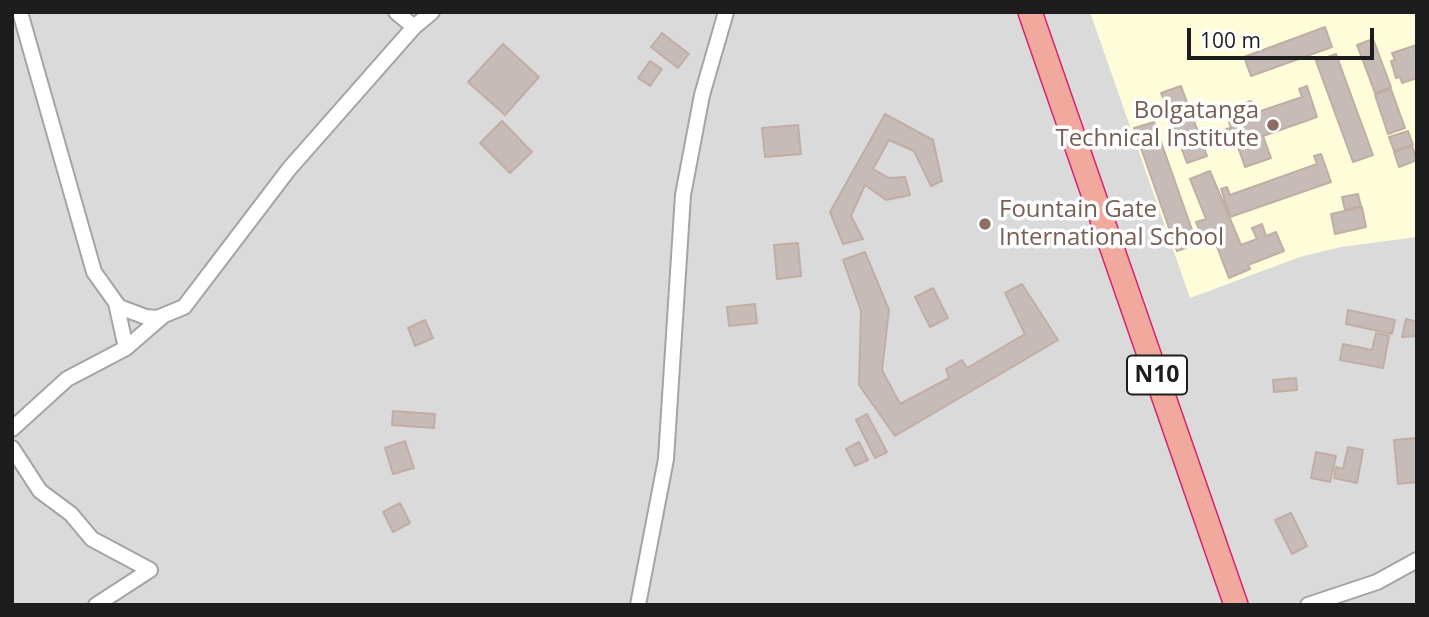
<!DOCTYPE html>
<html>
<head>
<meta charset="utf-8">
<style>
  body { margin:0 }
  #map { position:relative; width:1429px; height:617px; overflow:hidden; background:#eee9e2; font-family:"Open Sans",sans-serif }
  canvas { display:block }
  .frame { position:absolute; inset:0; border:14px solid #1d1d1d; pointer-events:none }
  .scale { position:absolute; left:1187px; top:28px; width:187px; height:32px; box-sizing:border-box; border:4px solid #1d1d1d; border-top:0; padding-left:9px; font-size:21px; line-height:24px; white-space:nowrap; color:#1d1d1d; -webkit-text-stroke:5px #fff; paint-order:stroke }
</style>
</head>
<body>
<div id="map">
<canvas width="1429" height="617"></canvas>
<div class="frame"></div>
<div class="scale">100 m</div>
</div>
<script>
const ctx = document.querySelector('canvas').getContext('2d');
ctx.lineJoin = 'round';
function paint(path, color) { ctx.fillStyle = color; ctx.fill(path, 'evenodd'); }
const poly = rows => new Path2D(rows.map(r => 'M' + r).join(''));
function strokePath(path, color, width, dash) { ctx.strokeStyle = color; ctx.lineWidth = width; ctx.lineCap = dash ? 'butt' : 'round'; ctx.setLineDash(dash || []); ctx.stroke(path); }
function drawText(font, color, halo, rows, align = 'center') {
  ctx.font = font + ' "Open Sans",sans-serif'; ctx.lineWidth = 7; ctx.setLineDash([]); ctx.textBaseline = 'middle'; ctx.strokeStyle = halo; ctx.fillStyle = color; for (const [text, x, y, turn = 0] of rows) {
    ctx.save(); ctx.translate(x, y); ctx.rotate((+turn || 0) * Math.PI / 180); ctx.textAlign = isNaN(turn) ? turn : align; if (halo) ctx.strokeText(text, 0, 0); ctx.fillText(text, 0, 0); ctx.restore();
  }
}
const residential = poly([
  [12,12,1417,12,1417,605,12,605]
]);
const education = poly([
  [1090,12,1417,12,1417,237,1341,247,1300,257,1190,298]
]);
const building = poly([
  [1325,27,1332,47,1251,76,1244,57,1325,27],
  [662,33,689,54,678,68,651,47,662,33],
  [1373,39,1391,87,1375,93,1357,45,1373,39],
  [503,44,539,77,505,115,468,82,503,44],
  [1417,45,1417,78,1402,83,1400,77,1396,78,1391,61,1395,60,1392,53,1417,45],
  [1336,54,1373,155,1353,162,1316,61,1336,54],
  [650,61,662,69,650,86,638,78,650,61],
  [1181,86,1207,156,1187,163,1161,93,1181,86],
  [1307,86,1317,117,1263,136,1271,158,1245,167,1236,141,1230,143,1226,129,1231,128,1225,110,1251,101,1255,113,1302,97,1299,89,1307,86],
  [1391,89,1405,128,1388,134,1375,95,1391,89],
  [885,114,933,140,942,181,931,186,914,151,889,140,873,169,889,178,905,177,910,195,886,200,865,185,851,216,863,239,843,244,830,212,885,114],
  [502,121,532,152,510,173,480,143,502,121],
  [1154,122,1197,244,1177,251,1134,128,1154,122],
  [798,125,801,154,765,157,762,128,798,125],
  [1408,131,1413,145,1394,151,1389,137,1408,131],
  [1412,146,1417,160,1399,167,1394,152,1412,146],
  [1321,154,1331,182,1230,217,1221,189,1227,187,1230,195,1317,164,1314,156,1321,154],
  [1210,171,1241,245,1257,239,1252,228,1262,224,1266,236,1276,232,1284,251,1248,265,1250,269,1229,278,1211,231,1201,235,1196,222,1206,219,1190,179,1210,171],
  [1358,194,1361,206,1345,210,1342,197,1358,194],
  [1362,207,1366,227,1335,234,1331,214,1362,207],
  [798,243,801,276,777,279,774,245,798,243],
  [865,252,889,310,882,370,900,404,949,378,946,369,962,360,967,368,1025,334,1005,293,1022,284,1058,340,895,436,859,385,861,311,843,260,865,252],
  [933,288,948,318,930,327,915,297,933,288],
  [755,304,757,323,729,326,727,307,755,304],
  [1348,310,1395,320,1392,334,1346,324,1348,310],
  [1406,319,1417,322,1417,336,1402,337,1406,319],
  [425,320,433,338,415,346,408,328,425,320],
  [1376,333,1389,336,1383,368,1340,360,1343,344,1372,350,1376,333],
  [1296,378,1297,390,1274,392,1273,380,1296,378],
  [393,411,435,414,434,428,392,425,393,411],
  [867,414,887,452,875,458,856,420,867,414],
  [1417,438,1417,482,1398,484,1394,440,1417,438],
  [405,441,414,468,393,474,385,448,405,441],
  [859,442,868,460,855,466,846,449,859,442],
  [1348,447,1363,450,1357,483,1334,478,1336,467,1343,469,1348,447],
  [1316,452,1336,456,1330,482,1311,478,1316,452],
  [400,503,410,523,393,532,383,512,400,503],
  [1291,513,1307,546,1292,554,1275,520,1291,513]
]);
const minor = poly([
  [20,12,94,272,119,307,146,317,157,318,184,307,289,169,414,27,432,12],
  [396,12,414,27],
  [116,303,126,348],
  [12,429,67,379,126,348,163,316],
  [12,448,40,491,71,514,92,539,150,570,96,605],
  [638,605,666,459,683,195,702,95,726,12],
  [1308,605,1377,582,1417,560]
]);
const trunk = poly([
  [1030,12,1236,605]
]);
const markers = [
  [1273,125,7,"#8d6e63"],
  [985,224,7,"#8d6e63"]
];
const shields = [
  [1157,375,60]
];
const shieldNames = [
  ["N10",1157,375]
];
const educationNames = [
  ["Bolgatanga",1259,111],
  ["Technical Institute",1259,139],
  ["Fountain Gate",999,210,"left"],
  ["International School",999,238,"left"]
];
paint(residential, '#dbdada');
paint(education, '#fffcda');
paint(building, '#c6bbb6');
strokePath(building, '#c0aea5', 2);
strokePath(minor, '#a4a4a4', 18);
strokePath(trunk, '#d82371', 26);
strokePath(minor, '#fff', 14);
strokePath(trunk, '#f1a99e', 23);
for (const [x, y, r, color] of markers) { const dot = new Path2D(); dot.arc(x, y, r, 0, 2 * Math.PI); ctx.fillStyle = color; ctx.fill(dot); strokePath(dot, '#fff', 2.5); }
for (const [x, y, w] of shields) { const box = new Path2D(); box.roundRect(x - w / 2, y - 19.5, w, 39, 5); ctx.fillStyle = '#fff'; ctx.fill(box); strokePath(box, '#1d1d1d', 2); }
drawText('bold 23px', '#1d1d1d', null, shieldNames);
drawText('24px', '#785e54', '#fff', educationNames, 'right');
</script>
</body>
</html>
